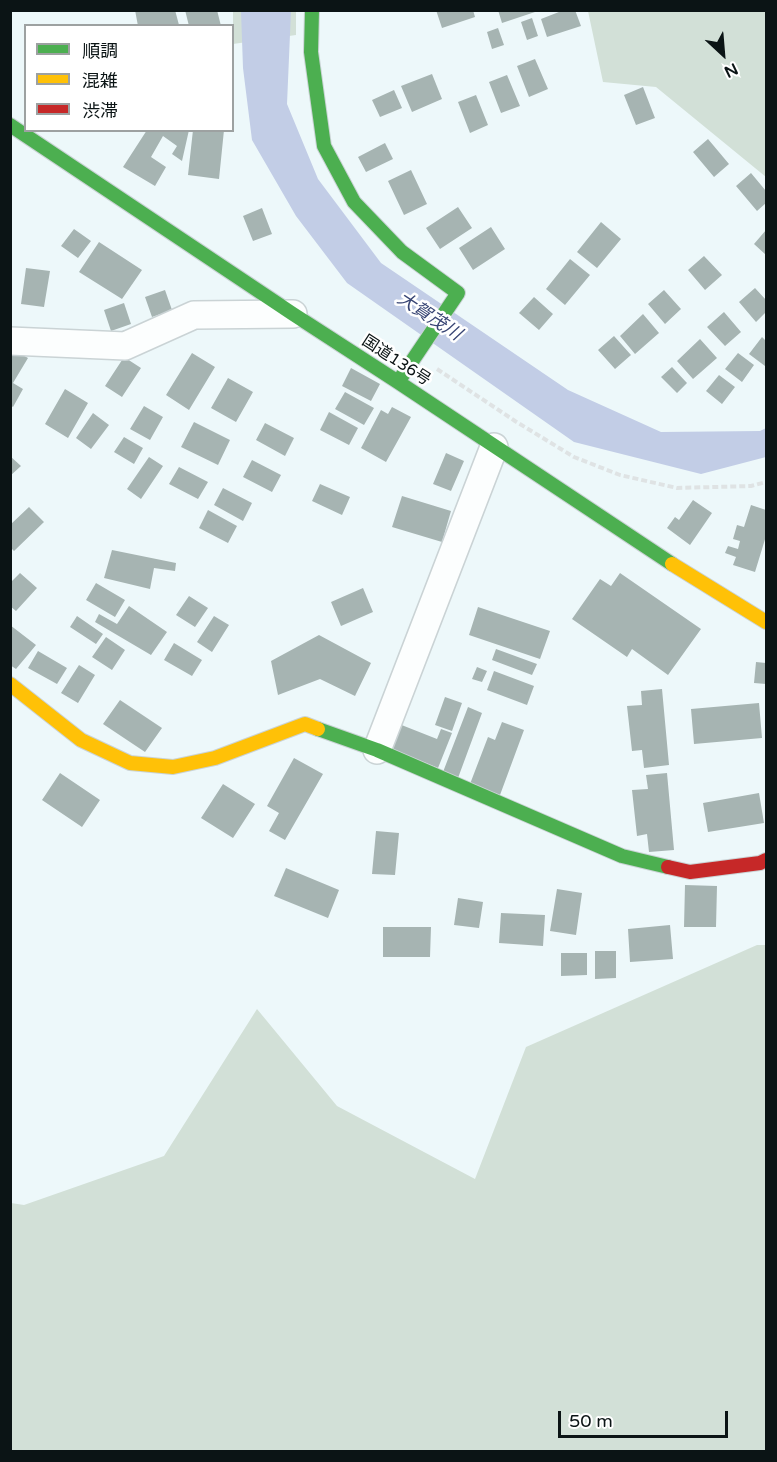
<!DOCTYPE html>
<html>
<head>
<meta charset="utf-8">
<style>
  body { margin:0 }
  #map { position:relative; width:777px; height:1462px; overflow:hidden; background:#edf8fa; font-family:"Varela Round","Noto Sans JP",sans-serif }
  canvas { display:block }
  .frame { position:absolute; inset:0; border:12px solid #0b1415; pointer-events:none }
  .legend { position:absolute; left:24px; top:24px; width:210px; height:108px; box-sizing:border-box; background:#fff; border:2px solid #9da1a1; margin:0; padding:8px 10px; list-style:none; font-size:18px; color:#0b1415 }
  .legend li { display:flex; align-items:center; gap:12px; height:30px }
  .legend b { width:30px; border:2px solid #9da1a1 }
  .north { position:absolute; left:693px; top:24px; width:60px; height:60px; -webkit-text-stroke:4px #fff; paint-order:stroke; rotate:154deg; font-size:16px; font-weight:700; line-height:24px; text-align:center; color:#0b1415 }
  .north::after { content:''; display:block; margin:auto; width:21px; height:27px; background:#0b1415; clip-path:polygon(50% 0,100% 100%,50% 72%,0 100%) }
  .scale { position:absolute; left:558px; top:1411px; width:170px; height:27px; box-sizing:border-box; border:3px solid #0b1415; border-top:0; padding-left:8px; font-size:18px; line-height:21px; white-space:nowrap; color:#0b1415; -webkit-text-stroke:4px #fff; paint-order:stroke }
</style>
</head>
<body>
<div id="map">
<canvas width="777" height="1462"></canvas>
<div class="frame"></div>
<ul class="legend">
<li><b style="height:8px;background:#4caf50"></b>順調</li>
<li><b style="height:8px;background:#ffc107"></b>混雑</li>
<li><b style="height:8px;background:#c62828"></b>渋滞</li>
</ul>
<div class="north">N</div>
<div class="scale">50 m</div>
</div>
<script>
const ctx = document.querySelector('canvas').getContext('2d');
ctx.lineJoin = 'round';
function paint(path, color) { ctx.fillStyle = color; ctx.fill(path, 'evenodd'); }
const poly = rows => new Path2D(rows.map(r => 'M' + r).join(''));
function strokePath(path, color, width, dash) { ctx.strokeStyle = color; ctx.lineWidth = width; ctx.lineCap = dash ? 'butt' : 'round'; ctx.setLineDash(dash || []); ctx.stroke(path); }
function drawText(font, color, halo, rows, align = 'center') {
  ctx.font = font + ' "Varela Round","Noto Sans JP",sans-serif'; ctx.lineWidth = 5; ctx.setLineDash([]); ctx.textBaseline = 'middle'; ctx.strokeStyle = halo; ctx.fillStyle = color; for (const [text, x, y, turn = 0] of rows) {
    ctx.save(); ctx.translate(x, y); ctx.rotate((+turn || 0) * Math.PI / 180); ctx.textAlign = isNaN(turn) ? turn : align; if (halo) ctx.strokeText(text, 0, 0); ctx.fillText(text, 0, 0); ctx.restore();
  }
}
const green = poly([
  [233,11,296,11,296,35,233,44],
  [588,11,766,11,766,177,656,87,603,82],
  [757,945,766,945,766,1451,11,1451,11,1203,24,1205,164,1156,257,1009,337,1106,475,1179,526,1047]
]);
const water = poly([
  [241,11,291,11,287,104,318,179,381,263,568,390,661,432,760,431,766,428,766,457,701,474,574,442,347,283,296,216,252,140,243,68]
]);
const building = poly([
  [135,10,175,10,179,25,138,26],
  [185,10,217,10,221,26,189,26],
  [436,10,473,10,475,17,442,28],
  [498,10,538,10,538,11,502,23],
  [564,10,575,10,581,26,547,37,541,19],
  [532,18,538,36,527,40,521,22],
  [498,28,504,45,492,49,487,32],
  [535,59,548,89,529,97,517,66],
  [432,74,442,99,412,112,401,86],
  [507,75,520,106,501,113,489,82],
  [643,87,655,118,636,125,624,95],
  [394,90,402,108,380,117,372,100],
  [476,95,488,125,470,133,458,102],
  [147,130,189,130,182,161,172,154,177,146,163,136,151,157,166,167,155,186,123,167],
  [193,130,224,130,219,179,188,175],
  [708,139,729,164,714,177,693,152],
  [385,143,393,159,366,172,358,157],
  [411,170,427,204,404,215,388,181],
  [751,173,766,191,766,203,757,211,736,186],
  [458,207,472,228,440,249,426,228],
  [262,208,272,234,253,241,243,216],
  [601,222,621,239,597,268,577,252],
  [491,227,505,249,473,270,459,248],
  [74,229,91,241,78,258,61,246],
  [766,230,766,255,754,244],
  [99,242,142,270,122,299,79,272],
  [704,256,722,275,705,290,688,270],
  [570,259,590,275,565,305,546,289],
  [26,268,50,271,44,307,21,304],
  [755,288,766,300,766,312,756,322,739,302],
  [165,290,172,310,152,317,145,297],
  [664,290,681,309,665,324,648,304],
  [534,297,553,314,539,330,519,313],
  [124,303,131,324,111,331,104,310],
  [724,312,741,332,725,346,707,327],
  [643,314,659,333,635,354,620,336],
  [614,336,631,355,615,369,598,350],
  [762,337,766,341,766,364,765,366,749,354],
  [700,339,717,358,693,379,677,361],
  [10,348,28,358,13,383,23,389,13,407,10,405],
  [192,353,215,367,189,410,166,395],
  [738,353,754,365,742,382,725,369],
  [124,357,141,368,122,397,105,386],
  [672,367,687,383,677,393,661,377],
  [351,368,380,384,371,401,342,386],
  [719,375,735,387,722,404,706,391],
  [228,378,253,392,236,422,211,408],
  [65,389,88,403,68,438,45,424],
  [345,392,374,408,364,425,335,409],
  [144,406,163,417,150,440,130,429],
  [392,407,411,417,386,462,361,448,381,410,388,414],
  [329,412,358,428,349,445,320,430],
  [93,413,109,425,91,449,76,438],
  [194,422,230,440,218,465,181,447],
  [265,423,294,438,285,456,256,440],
  [124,437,143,448,134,464,114,452],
  [446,453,464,461,451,491,433,484],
  [10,456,21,466,10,476],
  [149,457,163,466,141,499,127,489],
  [252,460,281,475,272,492,243,477],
  [179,467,208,482,198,499,169,484],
  [320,484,350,497,342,515,312,501],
  [223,488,252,503,243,521,214,505],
  [402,496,451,511,442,542,392,527],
  [693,500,712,513,690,545,667,528,675,517,679,520],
  [751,505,766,510,766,536,755,572,733,565,736,557,725,553,728,546,738,549,740,541,733,539,737,525,744,527],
  [29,507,44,522,14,551,10,547,10,525],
  [208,510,237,526,228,543,199,528],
  [112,550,176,563,175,571,154,568,150,589,104,578],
  [20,573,37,588,16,611,10,606,10,583],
  [620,573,701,629,668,675,632,649,627,657,572,619,600,579,611,586],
  [96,583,125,600,115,617,86,600],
  [363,588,373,612,341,626,331,602],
  [189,596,208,608,195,627,176,615],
  [129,606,167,632,151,655,95,622,99,614,117,624],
  [478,607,550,631,540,659,469,635],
  [77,616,103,634,96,644,70,627],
  [214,616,229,625,212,652,197,642],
  [10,625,36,645,16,669,10,665],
  [319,635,371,663,355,696,320,679,278,695,271,661],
  [106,637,125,650,112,670,92,657],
  [174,643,202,660,192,676,164,660],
  [496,649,537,664,532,675,492,660],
  [38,651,67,668,57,684,28,668],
  [756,662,766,663,766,684,754,683],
  [79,665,95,675,78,703,61,693],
  [477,667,487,671,482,682,472,679],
  [494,671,534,686,527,705,487,690],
  [662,689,669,765,644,768,642,750,632,751,627,706,642,705,641,691],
  [445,697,462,703,452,731,435,725],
  [120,700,162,728,145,752,103,724],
  [759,703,762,738,694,744,691,709],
  [468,707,482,713,458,778,443,772],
  [502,722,524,730,500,795,470,784,488,737,495,740],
  [399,724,437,739,441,729,452,733,438,768,389,748],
  [294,758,323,774,285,840,269,831,279,813,267,806],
  [60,773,100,800,82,827,42,800],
  [667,773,674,850,649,852,647,834,637,836,632,790,648,789,646,775],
  [223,784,255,804,233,838,201,818],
  [759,793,764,823,708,832,703,803],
  [376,831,399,833,395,875,372,874],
  [286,868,339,890,328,918,274,896],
  [685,885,717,886,716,927,684,927],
  [557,889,582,893,576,935,550,931],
  [458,898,483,902,479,928,454,925],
  [501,913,545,915,543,946,499,943],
  [670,925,673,959,630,962,628,929],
  [383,927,431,927,430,957,383,957],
  [595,951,616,951,616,978,595,979],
  [561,953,587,953,587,975,561,976]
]);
const path = poly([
  [437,369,515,421,574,457,620,475,677,488,751,486,766,482]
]);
const street = poly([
  [10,341,125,346,194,315,293,314],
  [377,750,494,447]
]);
const fast = poly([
  [312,10,311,52,324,146,354,202,402,252,458,293,398,382],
  [10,125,293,314,398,382,672,564],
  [318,729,377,750,622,856,668,867]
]);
const slow = poly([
  [672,564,766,622],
  [10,684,81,740,130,763,173,767,215,758,305,724,318,729]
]);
const jam = poly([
  [668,867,690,872,760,863,766,860]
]);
const streetNames = [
  ["国道136号",396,361,33]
];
const waterNames = [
  ["大賀茂川",429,317,33]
];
paint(green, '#d2e0d7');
paint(water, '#c2cde6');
paint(building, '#a6b4b2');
strokePath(street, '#cad3d5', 30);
strokePath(fast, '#cad3d5', 16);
strokePath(slow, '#cad3d5', 16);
strokePath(jam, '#cad3d5', 16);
strokePath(path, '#dfe3e4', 4, [6, 3]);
strokePath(street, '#fcfefe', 27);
strokePath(fast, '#4caf50', 14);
strokePath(slow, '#ffc107', 14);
strokePath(jam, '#c62828', 14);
drawText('16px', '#0b1415', '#fff', streetNames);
drawText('italic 18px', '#384574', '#fff', waterNames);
</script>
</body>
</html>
